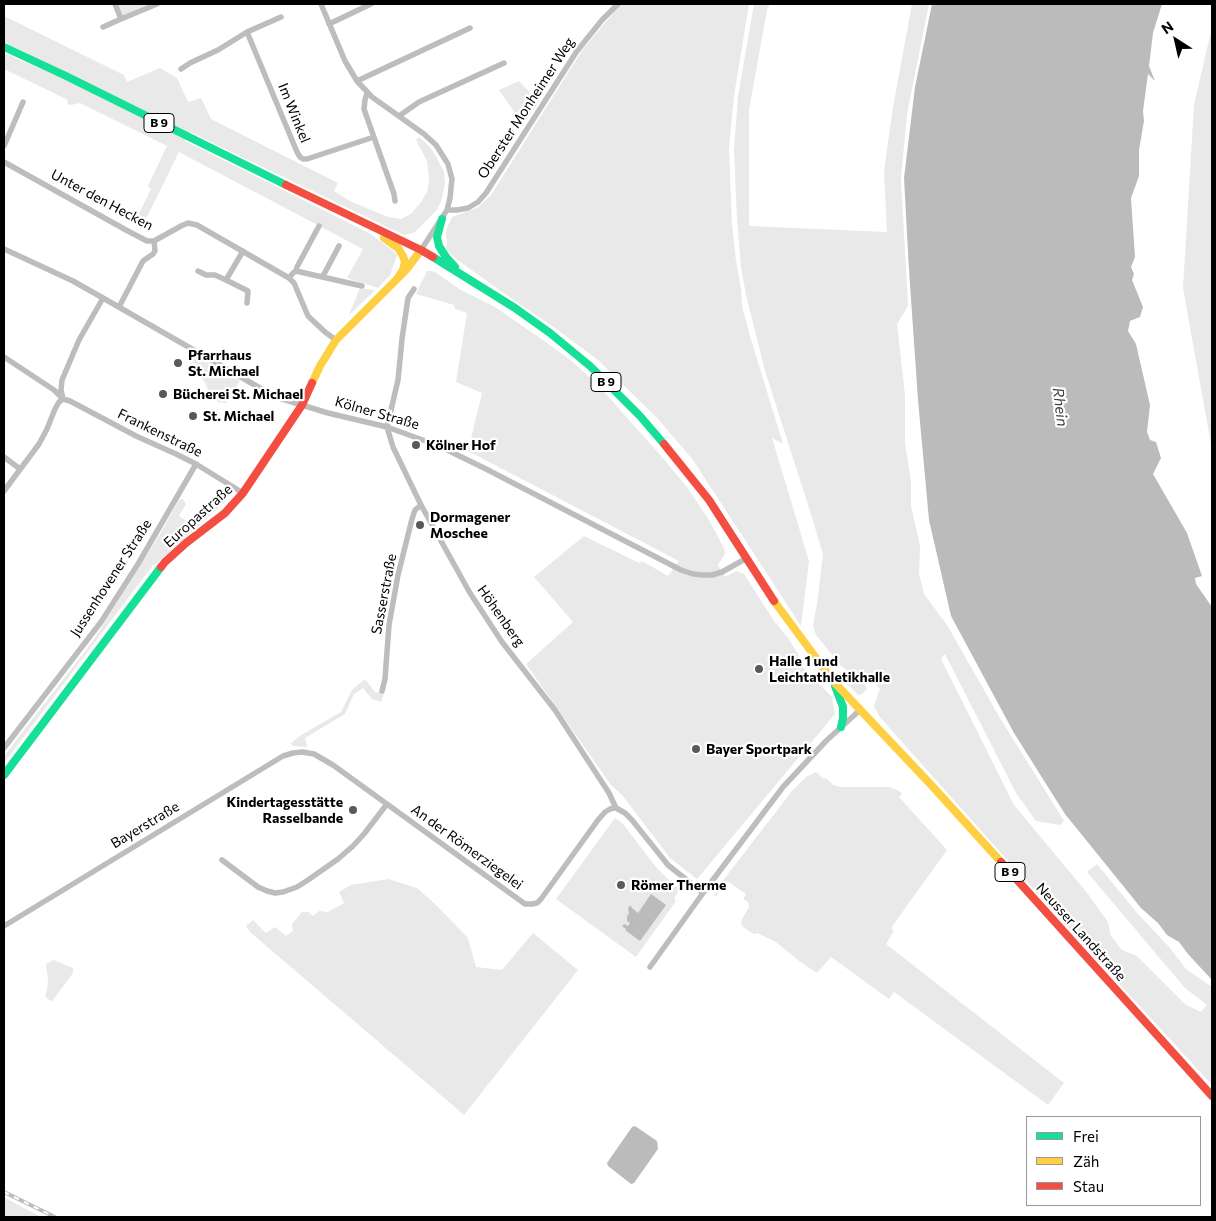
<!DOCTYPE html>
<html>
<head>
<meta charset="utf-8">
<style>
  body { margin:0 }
  #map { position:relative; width:1216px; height:1221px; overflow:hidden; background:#fff; font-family:Commissioner,sans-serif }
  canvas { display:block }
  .frame { position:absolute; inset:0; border:5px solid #000; pointer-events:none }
  .legend { position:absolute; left:1026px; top:1116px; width:175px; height:90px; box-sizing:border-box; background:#fff; border:1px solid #999; margin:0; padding:6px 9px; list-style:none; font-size:15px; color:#000 }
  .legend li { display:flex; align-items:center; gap:10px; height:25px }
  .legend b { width:25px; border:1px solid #999 }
  .north { position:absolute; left:1151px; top:15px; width:50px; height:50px; -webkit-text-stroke:4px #fff; paint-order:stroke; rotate:325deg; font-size:14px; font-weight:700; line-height:20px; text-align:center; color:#000 }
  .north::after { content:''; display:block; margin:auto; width:18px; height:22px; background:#000; clip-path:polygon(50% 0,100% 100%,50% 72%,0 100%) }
</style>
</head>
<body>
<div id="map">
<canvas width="1216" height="1221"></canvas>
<div class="frame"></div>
<ul class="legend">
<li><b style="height:6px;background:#16e098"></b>Frei</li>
<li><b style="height:6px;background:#ffcf43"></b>Zäh</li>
<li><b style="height:6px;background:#f24e42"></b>Stau</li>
</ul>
<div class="north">N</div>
</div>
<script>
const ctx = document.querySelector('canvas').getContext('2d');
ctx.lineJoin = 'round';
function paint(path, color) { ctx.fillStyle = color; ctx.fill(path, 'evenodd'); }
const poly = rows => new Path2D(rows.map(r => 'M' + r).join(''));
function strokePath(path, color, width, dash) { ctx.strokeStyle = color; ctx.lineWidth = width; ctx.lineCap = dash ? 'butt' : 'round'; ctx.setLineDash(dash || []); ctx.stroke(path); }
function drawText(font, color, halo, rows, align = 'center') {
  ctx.font = font + ' Commissioner,sans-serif'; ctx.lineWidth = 4.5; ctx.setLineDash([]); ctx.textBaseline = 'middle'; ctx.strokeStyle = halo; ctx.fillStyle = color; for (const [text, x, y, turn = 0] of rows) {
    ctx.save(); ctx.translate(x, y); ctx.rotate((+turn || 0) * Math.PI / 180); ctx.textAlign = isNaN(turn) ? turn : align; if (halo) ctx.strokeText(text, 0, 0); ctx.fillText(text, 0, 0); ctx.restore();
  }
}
const green = poly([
  [117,4,148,4,122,16],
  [621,4,749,4,734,96,730,136,729,151,732,224,736,261,741,289,742,306,750,336,783,444,772,438,809,561,801,626,693,460,658,419,598,360,552,326,495,287,455,258,448,252,446,247,447,243,446,233,447,228,452,217,477,208,491,195,583,49],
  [754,4,770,4,767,10,749,110,749,226,887,232,884,172,892,113,912,4,929,4,907,114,901,178,908,306,897,324,905,395,905,443,911,481,911,506,920,545,919,573,924,594,947,625,1000,718,1064,821,1060,825,1036,821,1016,793,945,654,941,659,1014,805,1088,894,1108,922,1111,936,1122,950,1137,956,1186,1005,1201,1012,1207,1005,1185,988,1087,872,1097,864,1138,914,1170,948,1186,969,1212,987,1212,1085,1040,897,879,716,874,706,880,689,871,678,865,674,852,674,842,667,816,635,813,626,817,604,823,554,810,511,765,371,746,295,741,267,737,219,734,149,738,96],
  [4,16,124,75,127,82,160,68,177,78,188,102,201,98,211,119,338,183,334,191,352,202,388,217,401,219,411,214,421,202,427,192,429,179,427,161,416,140,419,137,430,147,437,158,444,172,445,184,441,202,436,211,415,232,410,234,404,235,190,132,185,141,369,233,392,250,397,255,390,275,378,288,347,278,363,249,179,152,141,229,134,224,151,189,148,186,167,146,80,103,71,105,67,104,68,100,4,69,4,53,59,77,169,131,172,124,4,42],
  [1212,27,1212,450,1183,288,1194,105],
  [519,81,539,102,527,119,518,117,499,90],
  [427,271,431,271,435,272,461,290,495,307,550,345,573,362,598,385,662,457,687,487,709,520,724,548,725,554,718,565,725,577,737,571,744,574,774,621,788,638,801,659,801,664,791,655,832,697,835,714,697,879,670,858,622,795,611,785,526,664,573,622,534,577,584,536,639,563,642,561,668,576,679,561,468,451,482,393,456,382,467,313,455,309,454,305,416,294],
  [360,288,373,290,374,291,349,315],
  [196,356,240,381,229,400,225,403,217,402,217,397,209,392,205,383,202,378,198,376,200,369,197,365,192,362],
  [222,491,225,493,227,498,226,501,156,564,153,565,4,763,4,756,93,641,160,534,179,500,181,499,183,499,186,504,179,516,194,526,224,499],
  [840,671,849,679,865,684,867,689,861,695,858,695,838,673],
  [365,679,375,692,377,693,380,691,384,693,381,702,372,699,363,688,354,694,345,714,305,738,307,747,292,746,291,743,301,735,341,712,352,690],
  [816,772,824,779,826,778,833,785,841,787,889,787,899,791,902,794,899,797,947,850,891,928,894,931,886,944,1064,1083,1048,1105,894,992,889,999,831,957,817,973,799,961,776,942,757,933,754,934,746,929,742,926,741,923,742,919,749,907,748,902,743,899,746,894,727,881,716,896,714,897,718,887,792,791,806,777],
  [615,818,623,824,656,867,670,881,680,889,674,898,676,901,636,957,556,899],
  [388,879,417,888,436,905,468,938,476,967,502,970,533,933,578,970,464,1115,250,932,246,926,253,920,266,933,275,927,286,936,293,931,292,924,302,912,309,912,313,916,319,911,328,912,344,903,339,892,351,885],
  [51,959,73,968,73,973,52,1001,49,1000,45,996,47,991,48,980,46,964,52,961],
  [4,1197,7,1199,41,1217,4,1217]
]);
const water = poly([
  [932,4,1162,4,1153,33,1149,66,1155,81,1148,74,1143,111,1144,121,1139,150,1139,176,1131,198,1135,257,1131,267,1134,274,1132,280,1143,307,1140,317,1130,321,1128,331,1136,344,1150,405,1147,432,1150,440,1156,442,1161,458,1153,474,1187,533,1202,576,1195,578,1196,584,1212,607,1212,980,1188,954,1179,942,1167,935,1158,923,1141,908,1065,814,1014,733,951,616,929,520,918,400,909,270,904,178,915,87],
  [651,894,666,905,640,941,625,930,626,929,622,926,624,924,628,926,630,923,627,921,627,917,629,913,628,909,629,906,631,906,632,908,638,913],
  [635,1126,657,1141,658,1149,634,1183,631,1184,608,1166,607,1163,632,1127]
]);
const street = poly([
  [321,4,345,61,357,81,372,97,424,134,436,145,448,164,452,179,450,198,447,210,421,250],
  [121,19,157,4],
  [329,24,371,4],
  [103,27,121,19,115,4],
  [247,32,281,17],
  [181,69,190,63,218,50,247,32,297,152,300,157,303,159,307,159,374,137],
  [357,81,470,28],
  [367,93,365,100,364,109,394,194,395,201],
  [399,116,419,102,504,63],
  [4,146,23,102],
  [4,162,126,230,147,241,154,241,181,226,188,223,197,225,289,278,294,283,308,316,325,332,336,340],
  [447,210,457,210,468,208,478,202,486,193,577,51,602,20,618,4],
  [4,249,73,281,103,298,267,392,279,398,328,413,387,427,439,446,486,469,681,570,693,574,703,575,712,575,722,572,747,558],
  [198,271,206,275,215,275,226,280,243,251],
  [296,271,297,267,319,226],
  [323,276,339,246],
  [289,278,293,273,296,271,362,286],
  [226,280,248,291,247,303],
  [414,289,408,298,402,339,398,380,387,427,393,447,421,505,470,593,502,642,555,710,609,793,616,808],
  [119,307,143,261,153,254,155,251,154,241],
  [4,357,54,390,63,399],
  [63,399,70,401,136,436,176,454,196,464,243,493],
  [63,399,61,390,62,380,79,340,103,298],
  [4,457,20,469],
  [4,491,39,444,47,429,55,409,59,402,63,399],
  [382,691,385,679,389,625,398,575,412,519,415,510,421,505],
  [4,748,101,622,138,564,196,464],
  [222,860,258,887,267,891,275,893,283,892,297,887,308,880,338,859,353,846,364,834,387,804],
  [4,926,283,756,293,753,302,752,314,754,333,765,525,904,532,904,537,903,541,899,598,820,605,812,610,809,614,808,616,808,625,813,632,820,668,865,703,893],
  [650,967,703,893,783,787,826,741,860,710]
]);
const fast = poly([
  [4,47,66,76,286,185],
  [442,219,437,237,439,246,446,257,455,267],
  [433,257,515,308,550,333,590,366,640,416,664,444],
  [835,686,843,707,843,718,841,727],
  [4,775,161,567]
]);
const slow = poly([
  [384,238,398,248,403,256,405,262,403,270,397,279],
  [312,383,320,366,336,340,406,270,421,250],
  [774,601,833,681,934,788,1001,862]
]);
const jam = poly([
  [286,185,421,250,433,257],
  [664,444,709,500,774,601],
  [161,567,165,562,186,543,225,513,243,493,302,405,312,383],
  [1001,862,1212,1096]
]);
const rail = poly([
  [4,1192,55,1217]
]);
const markers = [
  [178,363,5,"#595959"],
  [163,394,5,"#595959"],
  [193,416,5,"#595959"],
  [416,445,5,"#595959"],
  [420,525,5,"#595959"],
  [759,669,5,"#595959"],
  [696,749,5,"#595959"],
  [353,810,5,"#595959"],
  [621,885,5,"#595959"]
];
const shields = [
  [159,123,30],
  [606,382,30],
  [1010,872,30]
];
const shieldNames = [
  ["B 9",159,123],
  ["B 9",606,382],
  ["B 9",1010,872]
];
const streetNames = [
  ["Oberster Monheimer Weg",526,108,-57],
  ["Im Winkel",294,113,68],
  ["Unter den Hecken",102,200,28],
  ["Kölner Straße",377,413,16],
  ["Frankenstraße",160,433,26],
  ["Europastraße",198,516,-42],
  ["Jussenhovener Straße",111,578,-57],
  ["Sasserstraße",384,594,-79],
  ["Höhenberg",501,616,55],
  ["Bayerstraße",145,825,-31],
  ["An der Römerziegelei",467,847,36],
  ["Neusser Landstraße",1081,932,48]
];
const poiNames = [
  ["Pfarrhaus",188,355],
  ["St. Michael",188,371],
  ["Bücherei St. Michael",173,394],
  ["St. Michael",203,416],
  ["Kölner Hof",426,445],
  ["Dormagener",430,517],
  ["Moschee",430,533],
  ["Halle 1 und",769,661],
  ["Leichtathletikhalle",769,677],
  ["Bayer Sportpark",706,749],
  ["Kindertagesstätte",343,802,"right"],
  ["Rasselbande",343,818,"right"],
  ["Römer Therme",631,885]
];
const waterNames = [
  ["Rhein",1060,407,83]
];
paint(green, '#e9e9e9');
paint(water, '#bbb');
strokePath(street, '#bdbdbd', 5.5);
strokePath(fast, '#16e098', 8);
strokePath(slow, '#ffcf43', 8);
strokePath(jam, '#f24e42', 8);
strokePath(rail, '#bdbdbd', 4);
strokePath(rail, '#fff', 2, [5.5]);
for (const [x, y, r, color] of markers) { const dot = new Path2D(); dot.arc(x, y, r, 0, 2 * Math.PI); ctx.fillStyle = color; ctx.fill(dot); strokePath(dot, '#fff', 2); }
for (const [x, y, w] of shields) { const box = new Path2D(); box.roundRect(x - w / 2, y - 9.5, w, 19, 4); ctx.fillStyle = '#fff'; ctx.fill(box); strokePath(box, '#000', 1); }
drawText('bold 12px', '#000', null, shieldNames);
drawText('14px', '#000', '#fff', streetNames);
drawText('bold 14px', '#000', '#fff', poiNames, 'left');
drawText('italic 15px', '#3f3f3f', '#fff', waterNames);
</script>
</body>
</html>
